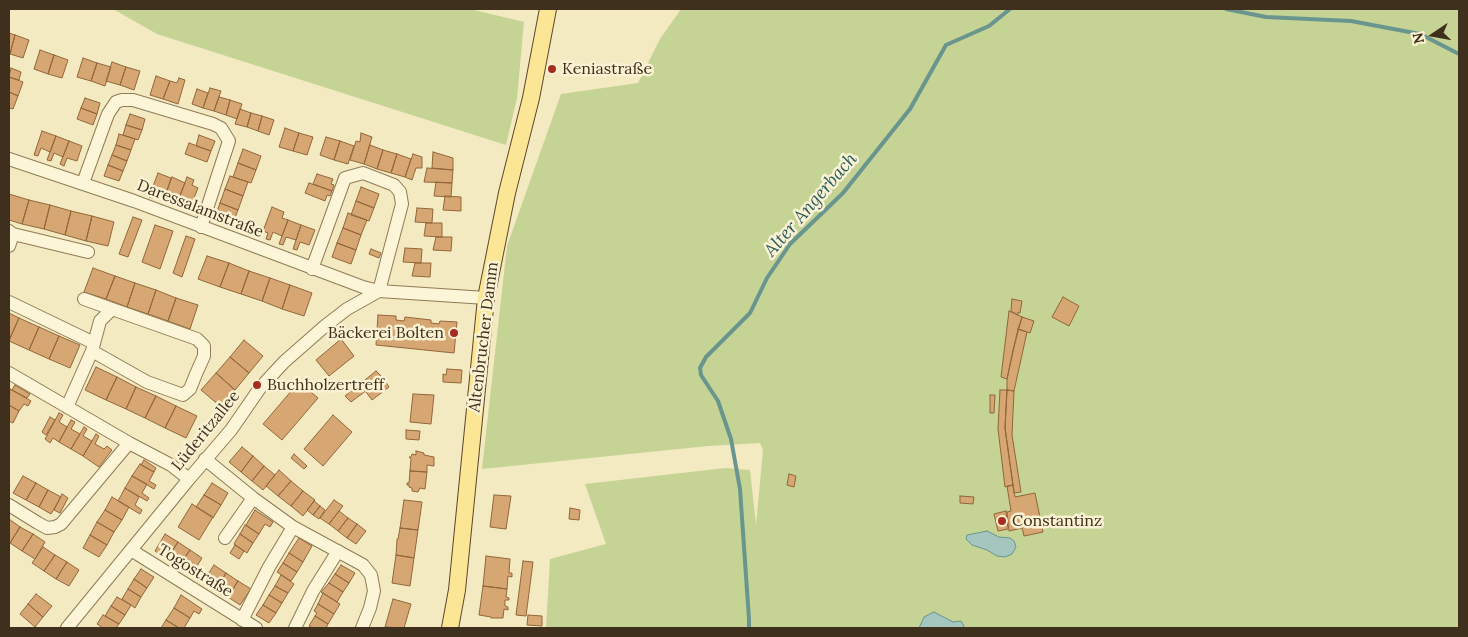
<!DOCTYPE html>
<html>
<head>
<meta charset="utf-8">
<style>
  body { margin:0 }
  #map { position:relative; width:1468px; height:637px; overflow:hidden; background:#f3eac2; font-family:Lora,serif }
  canvas { display:block }
  .frame { position:absolute; inset:0; border:10px solid #3e301c; pointer-events:none }
  .north { position:absolute; left:1408px; top:10px; width:50px; height:50px; -webkit-text-stroke:4px #faf2d3; paint-order:stroke; rotate:258deg; font-size:14px; font-weight:700; line-height:20px; text-align:center; color:#3e301c }
  .north::after { content:''; display:block; margin:auto; width:18px; height:22px; background:#3e301c; clip-path:polygon(50% 0,100% 100%,50% 72%,0 100%) }
</style>
</head>
<body>
<div id="map">
<canvas width="1468" height="637"></canvas>
<div class="frame"></div>
<div class="north">N</div>
</div>
<script>
const ctx = document.querySelector('canvas').getContext('2d');
ctx.lineJoin = 'round';
function paint(path, color) { ctx.fillStyle = color; ctx.fill(path, 'evenodd'); }
const poly = rows => new Path2D(rows.map(r => 'M' + r).join(''));
function strokePath(path, color, width, dash) { ctx.strokeStyle = color; ctx.lineWidth = width; ctx.lineCap = dash ? 'butt' : 'round'; ctx.setLineDash(dash || []); ctx.stroke(path); }
function drawText(font, color, halo, rows, align = 'center') {
  ctx.font = font + ' Lora,serif'; ctx.lineWidth = 5; ctx.setLineDash([]); ctx.textBaseline = 'middle'; ctx.strokeStyle = halo; ctx.fillStyle = color; for (const [text, x, y, turn = 0] of rows) {
    ctx.save(); ctx.translate(x, y); ctx.rotate((+turn || 0) * Math.PI / 180); ctx.textAlign = isNaN(turn) ? turn : align; if (halo) ctx.strokeText(text, 0, 0); ctx.fillText(text, 0, 0); ctx.restore();
  }
}
const green = poly([
  [113,9,470,9,524,22,517,98,506,145,157,34],
  [681,9,1459,9,1459,628,546,628,550,559,606,544,585,484,725,468,750,470,756,525,763,450,760,443,708,446,482,469,507,246,561,94,638,83,660,39]
]);
const water = poly([
  [987,531,999,537,1010,538,1014,541,1016,547,1012,554,1005,557,997,556,987,550,972,545,966,539,967,535,987,531],
  [934,612,953,622,961,621,964,626,963,628,919,628,924,617,934,612]
]);
const stream = poly([
  [1226,9,1266,17,1351,21,1420,34,1459,54],
  [749,628,749,619,740,489,731,439,718,401,701,375,700,368,706,357,750,313,767,278,790,244,843,193,910,109,946,45,989,26,1010,9]
]);
const building = poly([
  [9,33,15,35,10,54,9,53,9,33],
  [15,35,29,40,23,58,10,54,15,35],
  [40,50,54,55,48,74,34,69,40,50],
  [54,55,68,60,62,78,48,74,54,55],
  [83,58,97,63,91,81,77,77,83,58],
  [112,62,126,67,120,85,106,81,112,62],
  [97,63,111,67,105,86,91,81,97,63],
  [126,67,140,71,134,90,120,85,126,67],
  [11,68,21,72,19,80,9,77,11,68],
  [156,76,170,81,163,99,150,95,156,76],
  [9,77,23,82,18,96,9,92,9,77],
  [179,78,185,80,178,104,163,99,170,81,177,83,179,78],
  [210,88,221,91,214,111,203,108,210,88],
  [197,89,208,93,203,108,192,104,197,89],
  [9,92,18,96,13,109,9,108,9,92],
  [219,97,230,100,226,115,214,111,219,97],
  [85,98,100,103,97,114,81,108,85,98],
  [230,100,242,104,237,119,226,115,230,100],
  [81,108,97,114,93,125,77,119,81,108],
  [240,109,251,113,247,127,235,124,240,109],
  [251,113,262,116,258,131,247,127,251,113],
  [130,114,145,119,142,130,126,125,130,114],
  [262,116,274,120,269,135,258,131,262,116],
  [126,125,142,130,138,140,123,135,126,125],
  [285,128,299,133,293,151,279,147,285,128],
  [42,131,56,136,50,152,41,148,38,156,34,155,42,131],
  [299,133,313,137,307,155,293,151,299,133],
  [361,133,372,137,364,164,350,160,356,141,360,142,361,133],
  [119,134,135,139,131,150,116,145,119,134],
  [199,135,215,141,211,151,196,146,199,135],
  [56,136,69,141,63,157,54,153,51,161,47,160,56,136],
  [326,137,340,141,334,160,320,155,326,137],
  [69,141,82,146,77,161,67,158,64,166,60,164,69,141],
  [340,141,354,146,348,164,334,160,340,141],
  [189,143,211,151,207,162,185,154,189,143],
  [116,145,131,150,127,161,112,155,116,145],
  [370,145,383,150,377,169,364,164,370,145],
  [243,149,261,156,256,170,238,163,243,149],
  [383,150,397,154,391,173,377,169,383,150],
  [433,152,453,158,453,170,432,168,433,152],
  [397,154,411,159,405,177,391,173,397,154],
  [413,154,422,157,422,168,416,168,412,180,405,177,413,154],
  [112,155,127,161,123,171,108,165,112,155],
  [238,163,256,170,251,183,233,177,238,163],
  [108,165,123,171,119,181,104,176,108,165],
  [427,168,453,170,452,183,424,182,427,168],
  [158,173,171,178,166,194,156,190,153,198,149,197,158,173],
  [317,174,333,179,331,184,334,185,332,191,313,184,317,174],
  [230,176,248,182,243,196,225,189,230,176],
  [172,177,185,183,179,198,169,195,166,203,163,201,172,177],
  [187,177,194,180,192,185,198,188,192,203,183,199,180,208,176,206,187,177],
  [436,182,452,183,451,197,434,196,436,182],
  [309,183,332,191,330,196,327,195,325,201,305,193,309,183],
  [361,187,379,194,374,208,356,201,361,187],
  [225,189,243,196,238,210,220,203,225,189],
  [9,194,29,200,22,224,9,220,9,194],
  [445,196,461,197,461,211,443,210,445,196],
  [29,200,50,205,44,229,22,224,29,200],
  [356,201,374,208,369,221,351,215,356,201],
  [220,203,238,210,233,223,215,217,220,203],
  [50,205,71,211,65,235,44,229,50,205],
  [272,207,284,212,282,218,288,220,282,236,273,232,270,240,266,239,268,233,263,231,272,207],
  [417,208,433,209,432,223,415,222,417,208],
  [71,211,92,216,86,241,65,235,71,211],
  [348,213,367,220,361,235,343,228,348,213],
  [92,216,114,222,108,246,86,241,92,216],
  [133,217,142,220,128,257,119,254,133,217],
  [288,220,301,225,296,240,286,237,283,245,279,244,288,220],
  [426,223,442,223,442,237,424,236,426,223],
  [155,225,173,231,160,269,142,262,155,225],
  [301,225,315,230,309,245,300,242,297,250,293,249,301,225],
  [343,228,361,235,356,250,337,243,343,228],
  [186,236,195,239,182,277,173,273,186,236],
  [436,237,452,237,451,251,433,250,436,237],
  [337,243,356,250,351,264,332,257,337,243],
  [405,248,422,249,421,263,403,262,405,248],
  [371,249,381,253,379,258,369,254,371,249],
  [207,256,229,263,220,287,198,279,207,256],
  [229,263,249,271,241,294,220,287,229,263],
  [415,263,431,263,430,277,412,276,415,263],
  [93,268,115,276,106,299,84,292,93,268],
  [249,271,270,278,262,301,241,294,249,271],
  [115,276,135,283,127,307,106,299,115,276],
  [270,278,290,285,282,309,262,301,270,278],
  [135,283,156,290,148,314,127,307,135,283],
  [290,285,312,293,304,316,282,309,290,285],
  [156,290,176,298,168,321,148,314,156,290],
  [1063,297,1079,306,1069,326,1052,317,1063,297],
  [176,298,198,305,190,329,168,321,176,298],
  [1012,299,1022,301,1020,313,1018,312,1018,315,1011,311,1012,299],
  [1009,311,1022,317,1013,350,1007,379,1001,377,1009,311],
  [9,313,19,318,9,340,9,313],
  [378,315,396,316,396,320,404,321,405,317,431,320,431,323,439,324,440,321,457,322,454,353,376,345,378,315],
  [1022,317,1034,321,1030,333,1018,329,1022,317],
  [19,318,39,327,29,350,9,341,19,318],
  [39,327,59,336,49,359,29,350,39,327],
  [1018,329,1027,332,1014,391,1007,390,1007,379,1018,329],
  [59,336,80,345,70,368,49,359,59,336],
  [341,339,354,356,329,376,316,360,341,339],
  [244,340,263,356,249,373,230,357,244,340],
  [230,357,249,373,235,390,216,373,230,357],
  [96,367,117,377,106,400,85,390,96,367],
  [447,369,462,370,461,383,443,382,443,374,446,375,447,369],
  [376,371,383,378,351,402,345,396,376,371],
  [216,373,235,390,220,406,201,390,216,373],
  [117,377,136,387,126,409,106,400,117,377],
  [383,378,389,387,372,400,366,392,383,378],
  [299,382,318,398,282,440,263,424,299,382],
  [15,385,30,394,27,398,12,390,15,385],
  [136,387,156,396,145,418,126,409,136,387],
  [10,389,31,401,28,406,24,404,19,411,9,405,10,389],
  [1000,390,1007,390,1005,428,1013,485,1005,487,998,429,1000,390],
  [1007,390,1014,391,1012,435,1021,492,1014,493,1005,428,1007,390],
  [413,394,434,395,431,424,410,422,413,394],
  [990,395,995,395,994,413,990,413,990,395],
  [156,396,176,406,165,428,145,418,156,396],
  [9,405,19,411,13,423,9,421,9,405],
  [176,406,197,416,186,438,165,428,176,406],
  [59,413,63,415,59,422,67,427,59,442,53,438,50,443,45,439,59,413],
  [333,415,352,432,323,466,304,449,333,415],
  [50,417,55,420,46,435,42,432,50,417],
  [71,420,75,422,71,429,80,434,71,449,59,442,71,420],
  [84,427,87,429,83,436,92,441,83,456,71,449,84,427],
  [406,430,420,431,419,440,406,439,406,430],
  [96,434,99,436,95,444,104,449,107,446,112,450,99,467,83,456,96,434],
  [242,447,253,456,241,472,229,462,242,447],
  [416,451,424,453,424,455,434,457,434,466,427,465,427,472,410,471,411,459,409,457,411,457,412,454,416,455,416,451],
  [294,454,307,466,304,469,291,458,294,454],
  [253,456,264,466,252,481,241,472,253,456],
  [144,460,156,468,154,472,141,465,144,460],
  [140,464,154,472,149,481,156,485,154,489,132,476,140,464],
  [264,466,275,475,263,490,252,481,264,466],
  [279,470,291,481,278,496,266,486,279,470],
  [410,471,427,472,425,489,420,488,418,492,412,491,412,488,409,487,409,485,407,485,407,483,409,483,410,471],
  [789,474,796,476,794,487,787,485,789,474],
  [23,476,36,483,26,500,13,493,23,476],
  [132,476,147,484,142,493,149,498,147,501,125,488,132,476],
  [291,481,303,491,291,506,278,496,291,481],
  [36,483,48,490,39,507,26,500,36,483],
  [212,483,228,493,221,505,204,495,212,483],
  [1013,485,1015,497,1035,493,1043,532,1024,536,1022,528,1009,531,1007,512,1011,511,1007,486,1013,485],
  [125,488,139,497,135,505,142,510,140,514,118,501,125,488],
  [48,490,61,497,51,514,39,507,48,490],
  [303,491,315,500,303,516,291,506,303,491],
  [62,494,68,498,60,513,54,510,62,494],
  [204,495,221,505,213,518,196,507,204,495],
  [494,495,511,496,506,529,490,527,494,495],
  [960,496,974,497,973,504,960,503,960,496],
  [112,497,129,507,122,520,105,510,112,497],
  [334,500,343,506,329,524,320,518,334,500],
  [404,500,422,502,418,530,400,528,404,500],
  [314,501,320,506,313,515,307,510,314,501],
  [192,504,213,517,199,540,178,527,192,504],
  [320,506,325,510,319,519,313,515,320,506],
  [570,508,580,510,579,520,569,519,570,508],
  [105,510,122,520,114,532,97,522,105,510],
  [255,510,273,522,270,527,265,524,259,534,246,525,255,510],
  [339,511,348,518,338,531,329,524,339,511],
  [1006,511,1008,529,998,531,994,514,1006,511],
  [348,518,357,524,347,538,338,531,348,518],
  [9,519,20,527,10,543,9,542,9,519],
  [97,522,114,532,107,545,90,535,97,522],
  [357,524,366,531,356,544,347,538,357,524],
  [245,525,259,534,253,543,240,534,245,525],
  [20,527,33,534,22,551,10,543,20,527],
  [400,528,418,530,414,558,396,555,397,539,398,539,400,528],
  [33,534,45,542,35,559,22,551,33,534],
  [165,534,178,542,167,559,155,551,165,534],
  [240,534,253,543,247,553,234,544,240,534],
  [90,535,107,545,99,557,83,548,90,535],
  [299,538,312,546,303,562,289,553,299,538],
  [178,542,190,550,179,566,167,559,178,542],
  [235,545,244,551,239,559,230,553,235,545],
  [43,547,55,555,44,571,32,563,43,547],
  [190,550,202,558,192,574,179,566,190,550],
  [289,553,303,562,297,572,283,563,289,553],
  [55,555,67,562,56,579,44,571,55,555],
  [396,555,414,558,410,586,392,583,396,555],
  [486,556,510,559,509,573,512,573,512,577,508,576,507,589,483,586,486,556],
  [523,561,533,562,526,616,516,615,523,561],
  [67,562,79,570,69,586,56,579,67,562],
  [283,563,297,572,291,581,277,572,283,563],
  [214,565,226,573,216,590,203,582,214,565],
  [341,565,355,573,349,583,335,574,341,565],
  [141,569,154,577,147,588,134,579,141,569],
  [226,573,238,581,228,597,216,590,226,573],
  [335,574,349,583,343,592,329,583,335,574],
  [281,575,294,584,288,593,275,586,281,575],
  [134,579,147,588,141,597,128,589,134,579],
  [238,581,251,589,240,605,228,597,238,581],
  [329,583,343,592,337,602,321,592,329,583],
  [275,586,288,593,282,603,269,595,275,586],
  [483,586,507,589,506,597,509,598,509,600,505,600,505,606,508,607,508,610,504,609,503,618,491,618,491,617,479,615,483,586],
  [128,589,141,597,135,608,122,599,128,589],
  [323,593,340,604,334,614,318,604,323,593],
  [36,594,52,606,43,617,28,604,36,594],
  [181,595,202,609,199,614,194,611,190,618,174,608,181,595],
  [269,595,282,603,276,613,263,605,269,595],
  [117,597,131,605,125,615,111,606,117,597],
  [393,599,411,604,404,628,385,627,393,599],
  [28,604,43,617,35,627,20,614,28,604],
  [318,604,334,614,328,624,315,616,317,613,314,611,318,604],
  [263,605,276,613,269,623,256,615,263,605],
  [111,606,125,615,119,624,105,616,111,606],
  [174,608,190,618,184,628,179,628,166,620,174,608],
  [103,615,119,624,116,628,103,628,97,624,103,615],
  [528,615,542,616,542,626,527,625,528,615],
  [315,616,328,624,326,628,313,628,309,626,315,616],
  [166,620,179,628,161,628,166,620]
]);
const minor = poly([
  [9,159,134,201,363,287,379,291,486,298],
  [83,183,108,114,116,102,122,100,133,100,213,124,221,128,229,141,201,227],
  [9,231,13,234,88,252],
  [9,246,13,234],
  [312,269,345,178,363,173,394,185,400,192,402,204,379,291],
  [84,299,112,309],
  [9,302,94,343],
  [9,373,129,443,171,465,189,479],
  [67,407,92,351,147,382,183,395,190,389,196,374,204,356,204,346,197,339,112,309,100,321,92,351],
  [205,459,253,498,293,527,363,565,371,575,374,591,370,608,362,628],
  [9,505,38,523,47,528,55,527,61,524,129,443],
  [225,538,253,498],
  [131,550,256,628],
  [242,620,269,567,293,527],
  [67,628,189,479,231,430,260,388,284,362,325,326,347,309,379,291],
  [295,628,313,591,338,551]
]);
const major = poly([
  [450,628,457,590,486,298,507,193,531,98,548,9]
]);
const markers = [
  [552,69,5,"#a62c1f"],
  [454,333,5,"#a62c1f"],
  [257,385,5,"#a62c1f"],
  [1002,521,5,"#a62c1f"]
];
const poiNames = [
  ["Keniastraße",562,69],
  ["Bäckerei Bolten",444,333,"right"],
  ["Buchholzertreff",267,385],
  ["Constantinz",1012,521]
];
const streetNames = [
  ["Daressalamstraße",200,209,21],
  ["Altenbrucher Damm",484,337,-83],
  ["Lüderitzallee",206,431,-51],
  ["Togostraße",195,571,32]
];
const waterNames = [
  ["Alter Angerbach",811,205,-49]
];
paint(green, '#c5d394');
paint(water, '#a5c5bf');
strokePath(water, '#6a958f', 1);
strokePath(stream, '#6a958f', 4);
paint(building, '#d6a773');
strokePath(building, '#926639', 1);
strokePath(minor, '#907b56', 14);
strokePath(major, '#5d482b', 18);
strokePath(minor, '#fdf5d7', 12);
strokePath(major, '#fbe696', 16);
for (const [x, y, r, color] of markers) { const dot = new Path2D(); dot.arc(x, y, r, 0, 2 * Math.PI); ctx.fillStyle = color; ctx.fill(dot); strokePath(dot, '#faf2d3', 2); }
drawText('16px', '#3e301c', '#faf2d3', poiNames, 'left');
drawText('16px', '#3e301c', '#faf2d3', streetNames);
drawText('italic 18px', '#2a5d5f', '#faf2d3', waterNames);
</script>
</body>
</html>
